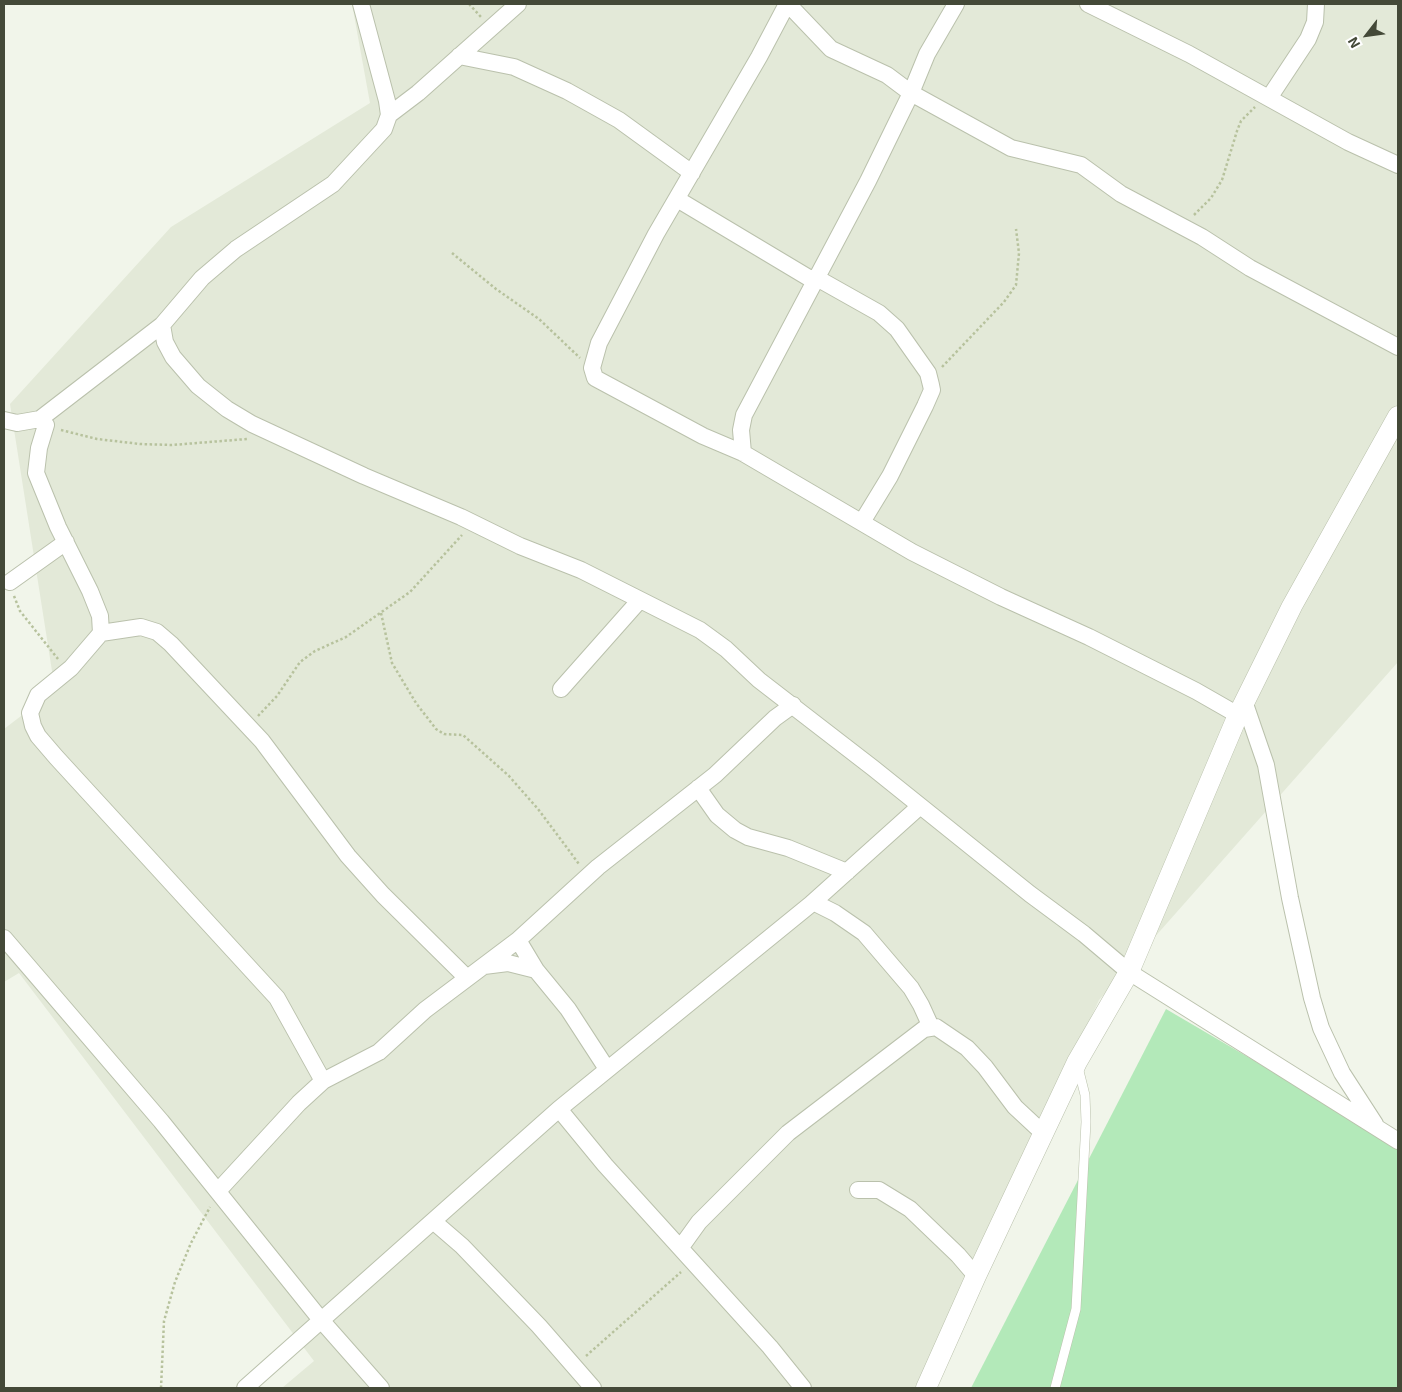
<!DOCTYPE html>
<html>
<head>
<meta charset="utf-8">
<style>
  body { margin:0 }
  #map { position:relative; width:1402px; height:1392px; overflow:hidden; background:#f1f5ea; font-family:"Exo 2",sans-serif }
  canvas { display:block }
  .frame { position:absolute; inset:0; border:5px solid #444938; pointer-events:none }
  .north { position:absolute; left:1342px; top:10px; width:50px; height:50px; -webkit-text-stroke:4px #fff; paint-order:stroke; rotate:240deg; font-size:14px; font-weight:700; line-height:20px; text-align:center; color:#444938 }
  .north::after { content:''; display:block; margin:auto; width:18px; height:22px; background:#444938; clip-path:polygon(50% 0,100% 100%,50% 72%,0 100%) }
</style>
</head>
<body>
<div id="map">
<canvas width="1402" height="1392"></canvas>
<div class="frame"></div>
<div class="north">N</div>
</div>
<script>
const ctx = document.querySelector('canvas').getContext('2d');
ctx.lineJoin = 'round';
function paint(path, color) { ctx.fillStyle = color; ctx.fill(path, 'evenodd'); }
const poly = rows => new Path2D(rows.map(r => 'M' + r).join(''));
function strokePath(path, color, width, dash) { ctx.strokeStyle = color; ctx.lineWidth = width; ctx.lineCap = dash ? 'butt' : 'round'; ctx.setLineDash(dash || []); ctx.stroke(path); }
const residential = poly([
  [352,4,1398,4,1398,662,1099,1000,919,1388,282,1388,314,1361,19,973,4,982,4,729,55,690,10,404,171,227,370,103]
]);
const green = poly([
  [1166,1009,1398,1145,1398,1388,971,1388]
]);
const path = poly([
  [469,4,481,17],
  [1194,215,1211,198,1222,180,1237,131,1241,121,1255,107],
  [452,253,496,289,539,319,580,358],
  [942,367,1004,302,1016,285,1019,253,1016,229],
  [61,430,97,439,140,444,172,445,247,439],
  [14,596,20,611,58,659],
  [381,613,392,663,416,703,436,729,444,734,463,735,509,776,538,809,579,864],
  [258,716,277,696,300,662,315,651,346,637,410,592,462,535],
  [586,1356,681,1272],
  [161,1388,164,1321,175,1282,191,1243,210,1207]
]);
const service = poly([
  [1055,1388,1076,1309,1086,1122,1085,1095,1078,1067]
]);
const minor = poly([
  [361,4,387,101,389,115,384,129,333,184,236,249,202,278,162,325,165,342,173,357,198,386,227,409,252,424,364,476,461,517,520,546,581,570,700,630,726,649,759,680,873,768,1030,894,1084,934,1129,972,1398,1141],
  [787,4,759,57,656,234,599,343,592,368,595,378,703,436,743,453,912,552,1001,597,1089,637,1196,691,1238,715],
  [788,4,831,49,887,75,911,93,1011,148,1081,165,1121,194,1202,237,1250,268,1398,347],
  [1088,4,1189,54,1348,142,1398,165],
  [459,56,514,67,567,91,619,120,692,173],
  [1269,98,1308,39,1315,22,1316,4],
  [389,115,418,93,518,4],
  [677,199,814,281],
  [815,277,879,313,897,329,928,373,931,385,932,390,925,406,890,476,862,522],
  [4,420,17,423,40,419,162,325],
  [46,425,39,448,36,473,58,527,90,591,100,616,101,633,71,668,38,695,30,713,33,726,38,736,56,757,277,998,323,1081],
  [743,453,741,430,744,415,868,181,911,93,927,54,956,4],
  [10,582,66,542],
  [101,633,141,627,157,632,171,644,262,741,348,856,383,895,467,978],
  [561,689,639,601],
  [1244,701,1266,765,1290,898,1312,998,1321,1028,1342,1073,1375,1124],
  [698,788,717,815,735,830,748,837,788,848,847,872],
  [813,902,835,913,864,933,911,988,921,1005,931,1027],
  [4,938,161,1121,321,1320,381,1388],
  [518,940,536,970,568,1009,607,1069],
  [484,966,508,963,536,970],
  [559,1109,605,1165,770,1347,803,1388],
  [858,1190,879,1190,910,1209,958,1255,976,1276],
  [218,1191,299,1103,323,1081,379,1052,425,1010,518,940,598,867,715,775,775,718,793,705],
  [433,1221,462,1246,539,1326,593,1388],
  [681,1247,699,1222,788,1133,924,1029,936,1027,967,1048,985,1067,1015,1107,1044,1134],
  [245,1388,559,1109,811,904,919,807]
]);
const tertiary = poly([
  [926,1388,976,1276,1077,1062,1129,972,1238,715,1292,606,1398,416]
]);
paint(residential, '#e3e9d8');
paint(green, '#b3e9b9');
strokePath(service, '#bac1ac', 10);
strokePath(minor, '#bac1ac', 18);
strokePath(tertiary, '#bac1ac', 21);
strokePath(path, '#b7c29d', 2.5, [2.5, 2.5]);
strokePath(service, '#fff', 9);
strokePath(minor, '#fff', 16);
strokePath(tertiary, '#fff', 20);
</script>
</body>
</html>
